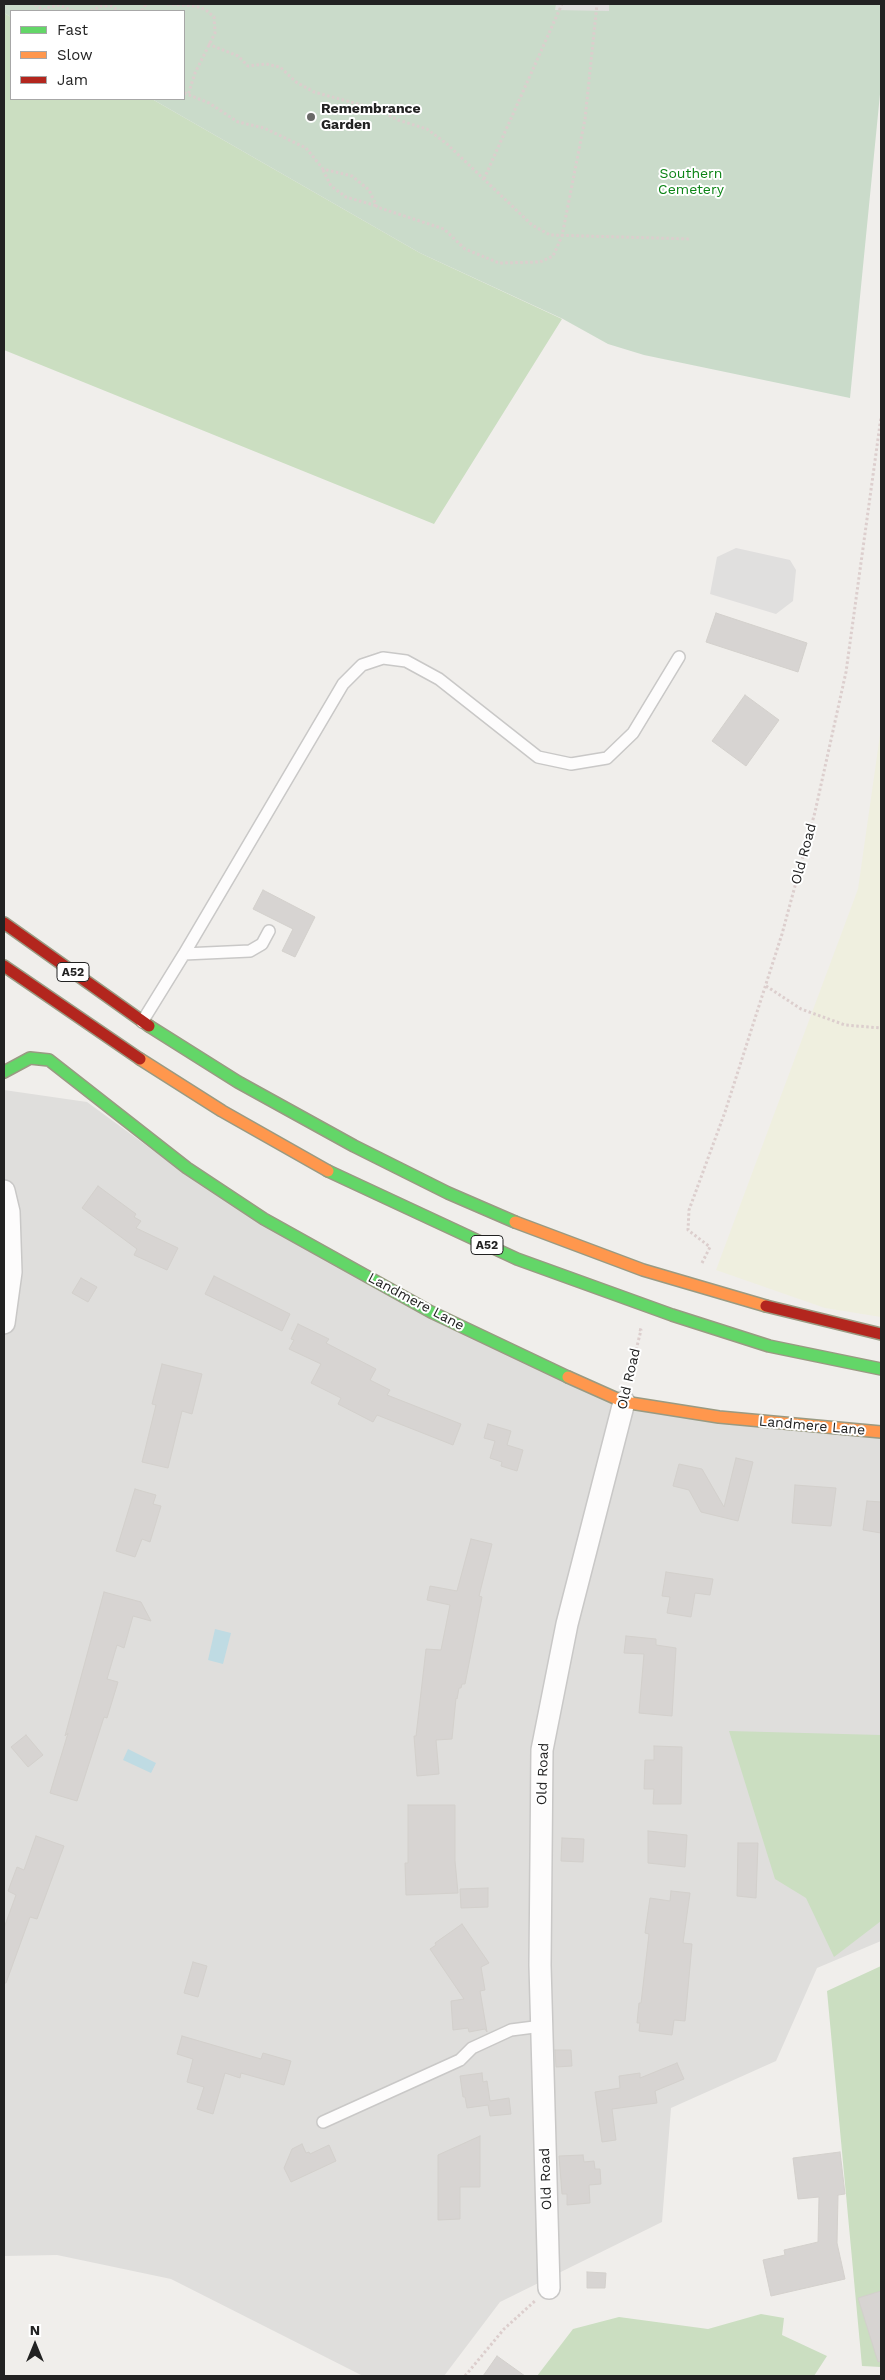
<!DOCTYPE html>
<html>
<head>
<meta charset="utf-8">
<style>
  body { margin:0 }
  #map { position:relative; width:885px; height:2380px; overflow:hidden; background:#f0eeeb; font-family:"Work Sans",sans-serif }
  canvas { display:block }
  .frame { position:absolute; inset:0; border:5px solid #222; pointer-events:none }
  .legend { position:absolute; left:10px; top:10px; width:175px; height:90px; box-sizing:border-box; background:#fff; border:1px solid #a7a7a7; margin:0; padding:6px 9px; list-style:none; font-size:15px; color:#222 }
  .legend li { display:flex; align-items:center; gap:10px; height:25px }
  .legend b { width:25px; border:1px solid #a7a7a7 }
  .north { position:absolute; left:10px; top:2320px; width:50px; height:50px; -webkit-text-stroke:4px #fff; paint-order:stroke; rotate:0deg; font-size:14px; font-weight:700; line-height:20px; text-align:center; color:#222 }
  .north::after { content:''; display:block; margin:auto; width:18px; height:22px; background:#222; clip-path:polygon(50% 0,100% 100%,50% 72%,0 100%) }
</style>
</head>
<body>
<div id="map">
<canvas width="885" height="2380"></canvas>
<div class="frame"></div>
<ul class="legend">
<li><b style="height:6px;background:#63d668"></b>Fast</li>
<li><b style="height:6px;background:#ff974d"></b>Slow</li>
<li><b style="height:6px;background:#b3261e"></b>Jam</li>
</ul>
<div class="north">N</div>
</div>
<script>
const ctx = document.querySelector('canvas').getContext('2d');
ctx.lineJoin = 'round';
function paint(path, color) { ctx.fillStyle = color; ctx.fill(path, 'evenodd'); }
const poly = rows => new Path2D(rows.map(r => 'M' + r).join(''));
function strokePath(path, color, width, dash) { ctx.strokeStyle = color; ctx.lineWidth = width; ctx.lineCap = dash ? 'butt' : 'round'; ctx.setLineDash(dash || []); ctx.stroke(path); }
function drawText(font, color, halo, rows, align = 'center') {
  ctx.font = font + ' "Work Sans",sans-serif'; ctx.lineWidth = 4; ctx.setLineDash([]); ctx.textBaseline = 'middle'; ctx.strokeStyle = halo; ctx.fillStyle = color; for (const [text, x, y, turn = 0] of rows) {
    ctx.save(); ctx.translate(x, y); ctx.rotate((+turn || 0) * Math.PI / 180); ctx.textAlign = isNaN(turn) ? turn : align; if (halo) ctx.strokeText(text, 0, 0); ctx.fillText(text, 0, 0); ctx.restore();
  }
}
const residential = poly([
  [4,1090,87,1102,199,1184,615,1403,881,1436,881,1941,817,1968,776,2061,671,2108,662,2222,500,2302,444,2376,363,2376,171,2279,57,2255,4,2256]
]);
const farmland = poly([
  [881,728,881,1317,825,1308,716,1270,858,889]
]);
const forest = poly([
  [4,13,11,17,11,99,152,99,420,253,562,319,434,524,4,350],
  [729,1731,881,1735,881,1921,834,1957,806,1898,775,1879],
  [881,1966,881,2367,862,2366,827,1991],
  [761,2314,784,2318,782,2335,827,2356,814,2376,537,2376,573,2329,619,2317,708,2329]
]);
const cemetery = poly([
  [4,4,881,4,881,84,850,398,644,355,608,344,563,319,420,253,152,99,184,99,184,11,11,11,11,17,4,13]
]);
const parking = poly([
  [556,4,609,4,609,11,555,10],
  [736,548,790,560,796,570,793,601,776,614,710,594,717,557]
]);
const water = poly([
  [215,1629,231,1633,223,1664,208,1660],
  [128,1749,156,1763,151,1773,123,1760]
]);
const building = poly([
  [716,613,807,643,798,672,706,642,716,613],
  [745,695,779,720,746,766,712,741,745,695],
  [263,890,315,917,295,957,282,951,293,929,253,909,263,890],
  [98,1186,136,1214,134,1217,141,1221,136,1228,178,1248,167,1270,134,1255,137,1249,82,1208,98,1186],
  [214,1276,290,1314,282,1331,205,1294,214,1276],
  [81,1278,97,1287,88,1302,72,1293,81,1278],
  [298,1324,329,1339,326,1343,376,1369,370,1380,390,1390,387,1395,461,1424,453,1445,377,1415,373,1422,338,1404,341,1398,311,1383,321,1364,289,1349,294,1340,291,1339,298,1324],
  [162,1364,202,1374,192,1414,182,1411,168,1468,142,1462,156,1405,152,1404,162,1364],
  [488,1424,511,1431,507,1445,523,1450,517,1471,501,1466,502,1462,490,1458,495,1441,484,1438,488,1424],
  [736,1458,753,1462,738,1521,701,1512,689,1490,673,1486,679,1464,702,1469,724,1507,736,1458],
  [795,1485,836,1488,831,1526,792,1523,795,1485],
  [135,1489,156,1495,153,1504,161,1506,150,1542,142,1539,135,1557,116,1551,135,1489],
  [867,1501,881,1502,881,1533,863,1530,867,1501],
  [471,1539,492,1544,479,1596,482,1597,465,1684,462,1684,461,1688,459,1688,457,1699,456,1698,452,1739,436,1740,439,1774,417,1776,414,1736,416,1736,426,1649,441,1650,450,1605,427,1600,430,1586,457,1591,471,1539],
  [666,1572,713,1579,710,1595,695,1593,691,1617,667,1613,670,1597,662,1596,666,1572],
  [104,1592,141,1602,151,1621,133,1616,124,1648,117,1645,107,1679,118,1682,107,1718,104,1717,77,1801,50,1793,68,1733,65,1736,104,1592],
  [626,1636,656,1639,656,1645,676,1648,672,1716,639,1713,644,1654,624,1653,626,1636],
  [26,1735,43,1755,28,1767,11,1747,26,1735],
  [654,1746,682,1747,681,1804,653,1804,654,1789,644,1789,645,1760,654,1760,654,1746],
  [408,1805,455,1805,455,1861,458,1893,406,1895,405,1863,408,1863,408,1805],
  [648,1831,687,1835,685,1867,648,1863,648,1831],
  [36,1836,64,1846,37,1919,30,1917,6,1983,4,1983,4,1928,16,1895,8,1891,17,1867,24,1870,36,1836],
  [562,1838,584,1839,583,1862,561,1861,562,1838],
  [738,1843,758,1843,756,1898,737,1896,738,1843],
  [488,1888,488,1907,461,1908,460,1889,488,1888],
  [671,1891,690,1893,683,1943,692,1944,685,2021,674,2020,672,2035,639,2031,640,2023,637,2023,639,2003,641,2003,649,1934,645,1933,650,1898,670,1901,671,1891],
  [462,1924,489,1963,481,1967,485,1990,480,1991,487,2032,485,2029,469,2032,468,2028,453,2030,451,2001,464,1999,430,1949,436,1945,435,1943,462,1924],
  [193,1962,207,1966,198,1997,184,1993,193,1962],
  [182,2036,261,2059,263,2053,291,2061,284,2085,241,2073,240,2078,225,2073,213,2114,197,2109,204,2087,187,2082,193,2059,177,2054,182,2036],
  [555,2050,571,2050,572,2066,556,2067,555,2050],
  [677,2063,684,2079,655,2091,657,2103,612,2109,616,2140,602,2142,595,2092,620,2088,619,2076,640,2073,640,2078,677,2063],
  [482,2073,483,2082,487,2081,490,2101,509,2098,511,2114,490,2116,488,2105,467,2108,465,2097,463,2097,460,2076,482,2073],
  [480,2136,480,2187,460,2187,460,2219,438,2220,438,2155,480,2136],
  [302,2144,306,2153,309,2152,310,2154,329,2145,336,2161,291,2182,284,2168,292,2149,302,2144],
  [840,2152,845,2194,838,2195,837,2243,845,2279,771,2296,763,2260,785,2255,784,2250,818,2242,819,2197,798,2199,793,2158,840,2152],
  [583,2155,584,2162,594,2161,595,2169,600,2169,601,2184,589,2185,590,2203,567,2205,567,2194,562,2194,559,2156,583,2155],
  [587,2272,606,2273,605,2288,587,2288,587,2272],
  [881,2291,881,2361,878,2362,858,2298,881,2291],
  [497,2356,525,2376,483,2376,497,2356]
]);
const path = poly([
  [35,4,44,11],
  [167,4,196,6,206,10,214,17,215,33,195,73,188,95],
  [44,11,46,8,59,5,73,11],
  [91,11,101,6,111,6,120,11],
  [142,11,146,4],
  [208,44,238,56,248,66,266,64,280,67,296,82,314,92,376,109,398,120,427,129,447,144,532,225,550,235,691,239],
  [184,93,209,103,238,122,264,128,306,148,323,169,352,176,369,190,377,207,444,229,465,249,499,263,540,262,553,256,562,236,585,119,597,4],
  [323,170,331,186,346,197,377,206],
  [484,179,562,4],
  [766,986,801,1009,845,1025,881,1028],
  [702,1263,710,1247,688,1230,689,1210,725,1112,782,934,815,812,846,672,881,417],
  [629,1379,641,1330,637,1329],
  [465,2376,504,2329,536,2300]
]);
const lane = poly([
  [184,954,343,684,362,665,383,658,406,661,439,679,538,757,571,764,607,758,633,733,679,657],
  [142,1022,184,954,250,951,262,944,269,931],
  [323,2122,460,2060,472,2048,511,2030,542,2026]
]);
const street = poly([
  [4,1191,9,1212,11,1272,4,1323],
  [549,2288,540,1965,542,1750,567,1624,624,1402]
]);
const fast = poly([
  [149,1026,238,1082,354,1146,448,1193,515,1222],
  [4,1072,30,1058,49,1060,187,1168,264,1219,431,1312,568,1377],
  [328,1171,517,1259,672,1315,769,1346,881,1369]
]);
const slow = poly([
  [140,1059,222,1111,328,1171],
  [515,1222,643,1270,766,1306],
  [568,1377,624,1402,719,1417,881,1432]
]);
const jam = poly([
  [4,923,149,1026],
  [4,966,140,1059],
  [766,1306,881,1334]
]);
const markers = [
  [311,117,5,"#6a6968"]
];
const shields = [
  [73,972,32],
  [487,1245,32]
];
const shieldNames = [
  ["A52",73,972],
  ["A52",487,1245]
];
const poiNames = [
  ["Remembrance",321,109],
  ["Garden",321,125]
];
const parkNames = [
  ["Southern",691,174],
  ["Cemetery",691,190]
];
const streetNames = [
  ["Old Road",804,854,-75],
  ["Landmere Lane",416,1302,28],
  ["Old Road",629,1379,-77],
  ["Landmere Lane",812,1426,5],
  ["Old Road",543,1774,-88],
  ["Old Road",546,2179,-92]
];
paint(residential, '#dfdedc');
paint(farmland, '#efefdf');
paint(forest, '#cbdec1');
paint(cemetery, '#cadbca');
paint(parking, '#e0dfde');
paint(water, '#bfdbe3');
paint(building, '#d7d4d2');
strokePath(building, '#d3d0cc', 1);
strokePath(lane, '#c9c8c7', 14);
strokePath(street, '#c9c8c7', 24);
strokePath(fast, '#999a82', 14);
strokePath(slow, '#999a82', 14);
strokePath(jam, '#999a82', 14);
strokePath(path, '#dccecd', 3, [2.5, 2.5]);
strokePath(lane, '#fdfcfc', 11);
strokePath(street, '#fdfcfc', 21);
strokePath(fast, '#63d668', 11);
strokePath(slow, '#ff974d', 11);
strokePath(jam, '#b3261e', 11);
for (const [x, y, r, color] of markers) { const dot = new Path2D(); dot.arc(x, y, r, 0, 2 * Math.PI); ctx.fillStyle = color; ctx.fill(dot); strokePath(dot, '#fff', 2); }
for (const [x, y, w] of shields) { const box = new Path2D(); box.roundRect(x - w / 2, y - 9.5, w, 19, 4); ctx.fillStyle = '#fff'; ctx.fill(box); strokePath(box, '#222', 1); }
drawText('bold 12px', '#222', null, shieldNames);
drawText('bold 14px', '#222', '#fff', poiNames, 'left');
drawText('14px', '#0c8416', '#fff', parkNames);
drawText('14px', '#222', '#fff', streetNames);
</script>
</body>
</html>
